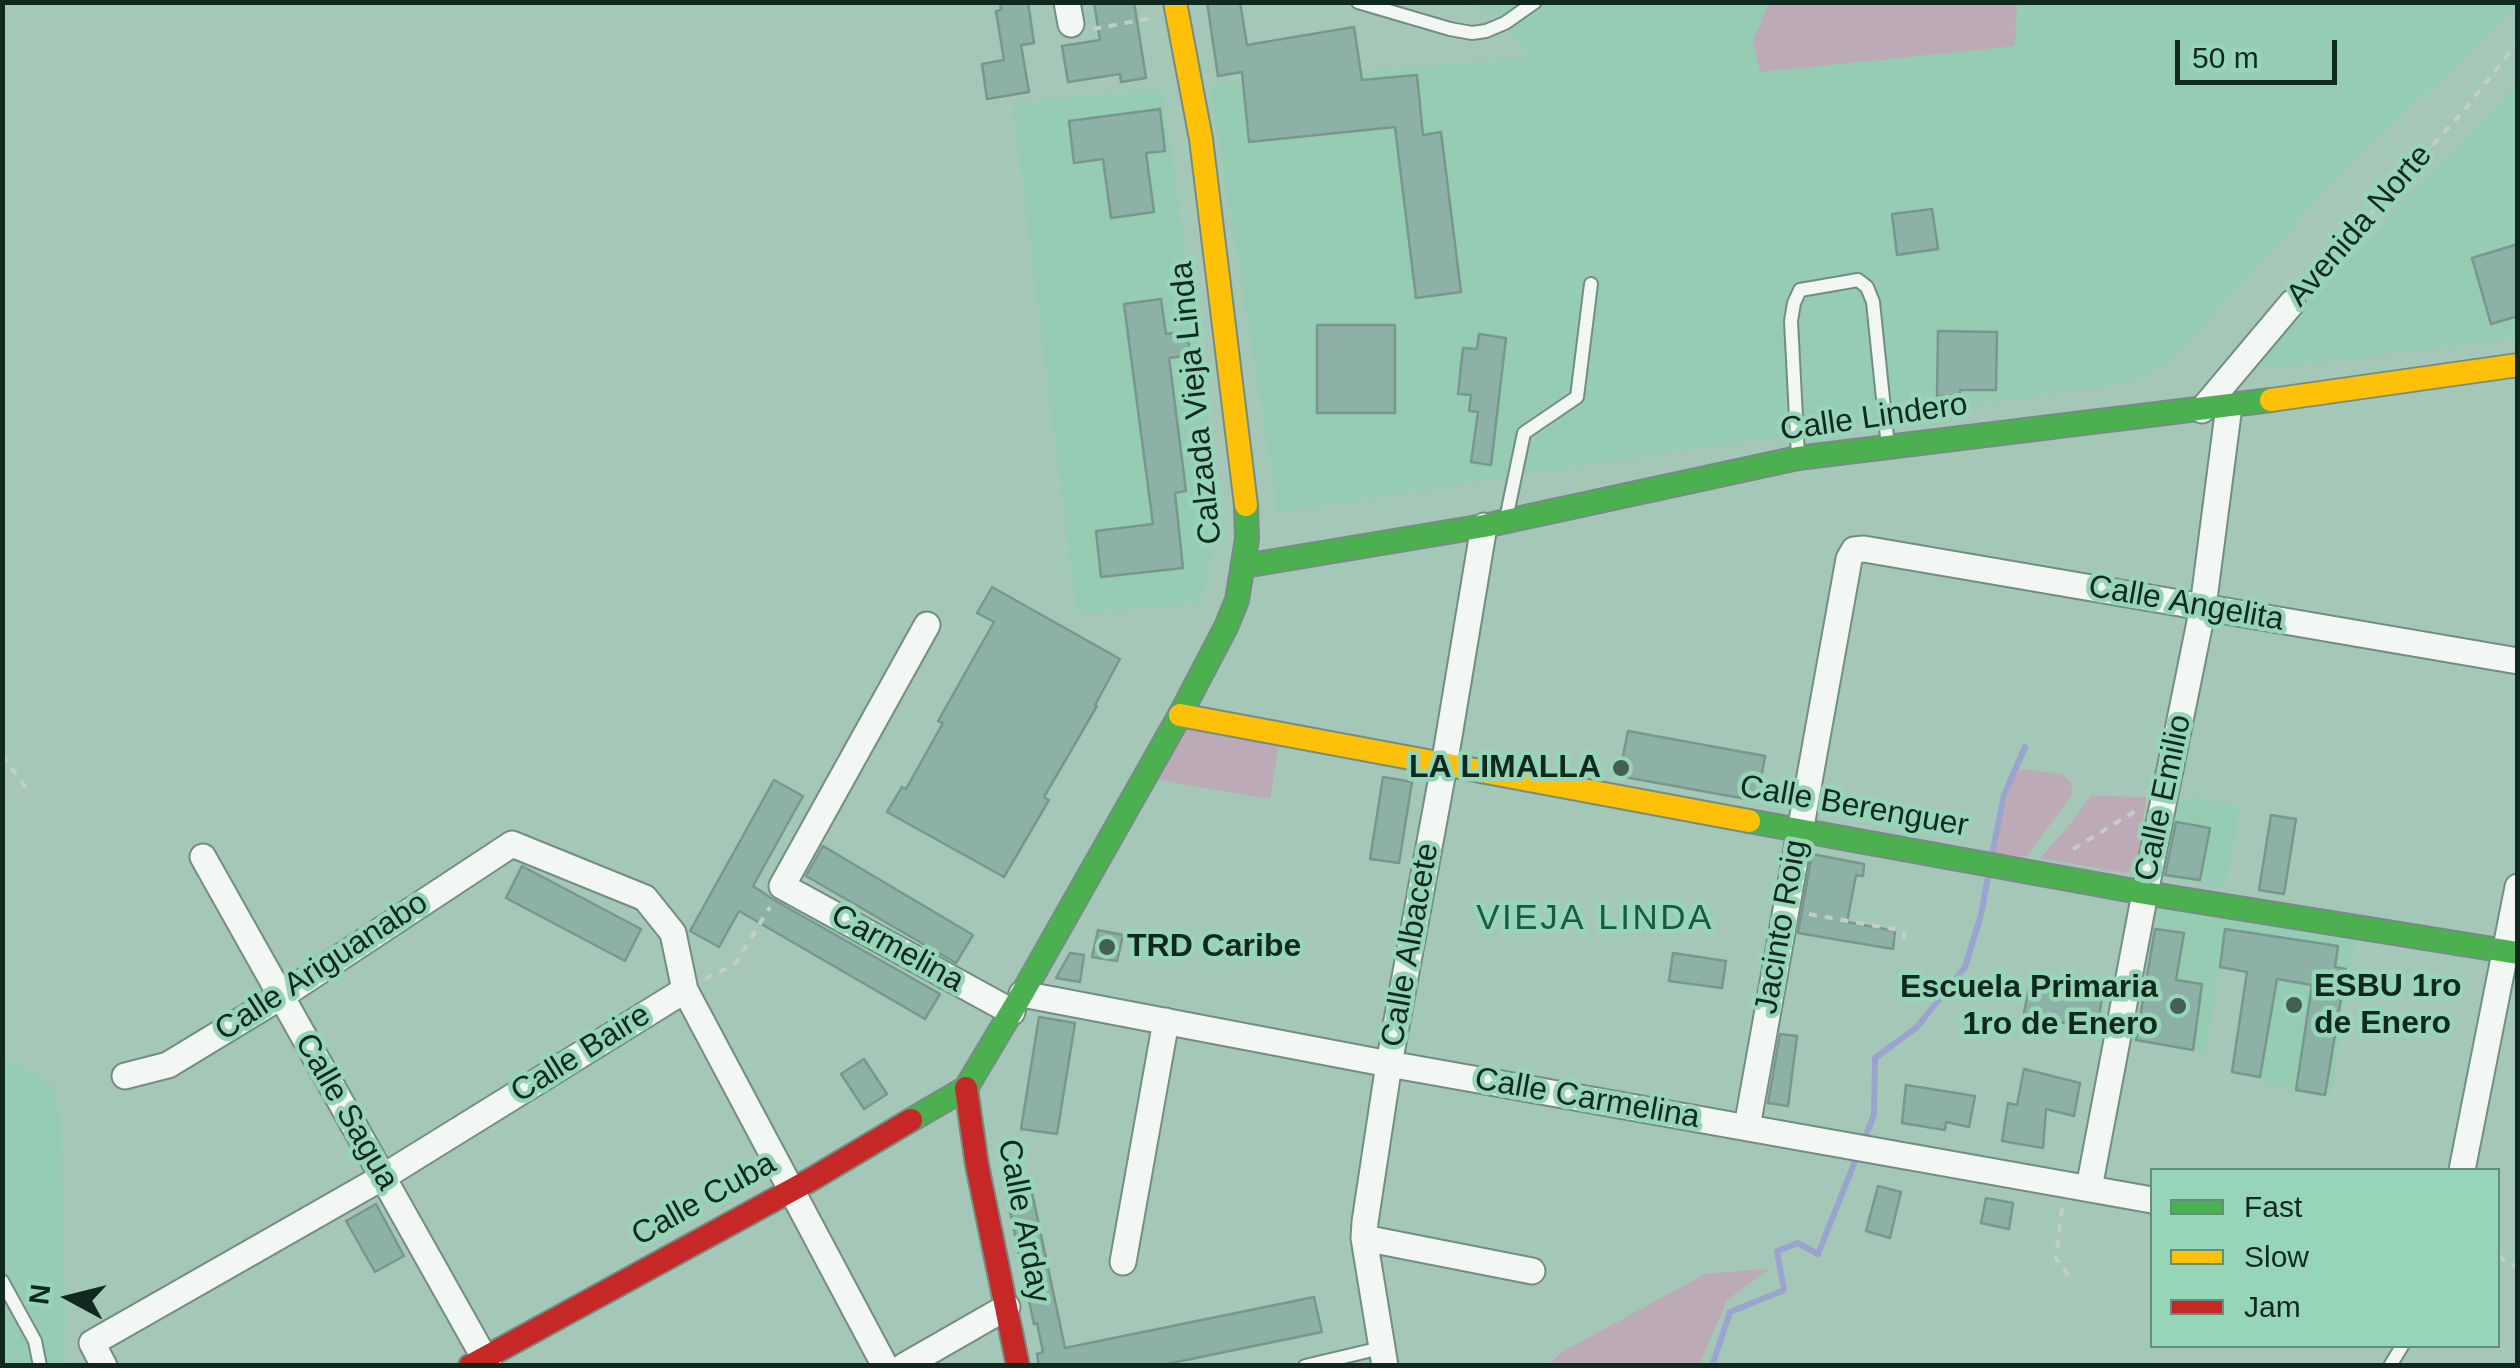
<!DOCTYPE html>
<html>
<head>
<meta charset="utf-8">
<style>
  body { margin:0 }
  #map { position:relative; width:2520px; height:1368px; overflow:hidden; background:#a5c7b7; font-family:Helvetica,sans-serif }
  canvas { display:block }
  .frame { position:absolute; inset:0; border:5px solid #10291e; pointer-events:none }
  .legend { position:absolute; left:2150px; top:1168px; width:350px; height:180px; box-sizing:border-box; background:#97d5b8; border:2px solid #61907a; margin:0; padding:12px 18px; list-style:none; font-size:30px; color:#10291e }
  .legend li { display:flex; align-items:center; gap:20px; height:50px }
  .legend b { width:50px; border:2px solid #61907a }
  .north { position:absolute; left:20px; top:1248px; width:100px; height:100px; -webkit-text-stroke:8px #97d5b8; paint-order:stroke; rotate:277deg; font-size:28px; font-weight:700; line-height:40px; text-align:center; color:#10291e }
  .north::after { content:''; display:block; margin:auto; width:35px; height:45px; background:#10291e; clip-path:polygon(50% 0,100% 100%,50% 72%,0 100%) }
  .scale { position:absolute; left:2175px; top:40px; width:162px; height:45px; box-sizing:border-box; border:5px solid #10291e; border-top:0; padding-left:12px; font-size:30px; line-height:35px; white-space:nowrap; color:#10291e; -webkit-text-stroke:8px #97d5b8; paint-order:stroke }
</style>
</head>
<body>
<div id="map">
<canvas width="2520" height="1368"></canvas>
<div class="frame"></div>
<ul class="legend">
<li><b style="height:12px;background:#4caf50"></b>Fast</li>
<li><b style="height:12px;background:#ffc107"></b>Slow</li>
<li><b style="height:12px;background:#c62828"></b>Jam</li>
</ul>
<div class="north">N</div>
<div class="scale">50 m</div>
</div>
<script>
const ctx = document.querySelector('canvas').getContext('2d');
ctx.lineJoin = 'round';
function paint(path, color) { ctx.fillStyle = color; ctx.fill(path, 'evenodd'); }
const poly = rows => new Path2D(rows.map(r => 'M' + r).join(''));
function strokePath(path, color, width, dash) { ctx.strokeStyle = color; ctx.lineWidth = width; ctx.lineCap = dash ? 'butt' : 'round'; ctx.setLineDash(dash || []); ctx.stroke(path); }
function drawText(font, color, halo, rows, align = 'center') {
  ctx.font = font + ' Helvetica,sans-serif'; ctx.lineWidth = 9; ctx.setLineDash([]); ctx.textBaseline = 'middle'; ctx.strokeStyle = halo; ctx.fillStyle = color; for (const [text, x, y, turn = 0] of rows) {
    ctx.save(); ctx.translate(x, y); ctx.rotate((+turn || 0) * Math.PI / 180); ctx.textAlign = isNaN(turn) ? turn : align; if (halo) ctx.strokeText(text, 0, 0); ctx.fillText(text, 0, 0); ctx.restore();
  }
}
const built = poly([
  [1457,3,1769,3,1753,41,2015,46,2017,3,2517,3,2517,6,2335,180,2172,360,2134,381,1278,512,1210,84,1530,58,1496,13],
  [2517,83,2517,338,2244,371],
  [1162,89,1221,508,1201,602,1077,614,1012,103],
  [2181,796,2240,806,2225,888,2165,877],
  [2160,909,2357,939,2330,1099,2232,1072,2246,972,2220,967,2205,1054,2136,1040],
  [2,1056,55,1086,61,1131,66,1365,3,1365]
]);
const green = poly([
  [1769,3,2017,3,2015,46,1760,72,1753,41],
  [1181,724,1279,742,1270,799,1154,779],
  [2023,769,2062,774,2071,782,2073,793,2026,857,1995,853,2009,788,2017,773],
  [2091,796,2146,797,2138,862,2127,873,2040,858,2063,833],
  [1769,1269,1727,1300,1699,1365,1548,1365,1564,1351,1705,1274]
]);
const stream = poly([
  [1992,855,2004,795,2025,747],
  [1863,1142,1874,1115,1875,1058,1917,1027,1965,967,1981,915,1988,877],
  [1712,1366,1730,1312,1784,1290,1777,1251,1798,1243,1818,1254,1858,1154]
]);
const building = poly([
  [1000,2,1028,2,1034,43,1021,45,1029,92,987,99,982,64,1004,60,996,11,1001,10,1000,2],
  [1094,2,1134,2,1146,78,1121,82,1120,74,1068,82,1062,46,1100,40,1094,2],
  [1207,2,1240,2,1247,45,1354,27,1362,80,1417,75,1423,135,1441,132,1461,292,1416,298,1395,127,1249,142,1242,72,1218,76,1207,2],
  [1160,109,1165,151,1146,153,1154,212,1111,218,1103,159,1074,163,1069,121,1160,109],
  [1932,209,1938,249,1897,255,1892,214,1932,209],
  [2518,244,2518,316,2491,324,2472,258,2518,244],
  [1161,299,1166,334,1187,331,1190,355,1169,358,1186,491,1175,493,1183,568,1101,577,1096,531,1153,524,1124,304,1161,299],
  [1317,325,1395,325,1395,413,1317,413,1317,325],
  [1938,331,1997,332,1996,390,1960,390,1960,396,1937,396,1938,331],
  [1479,334,1506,338,1491,465,1471,462,1478,412,1469,411,1471,395,1458,394,1463,348,1477,349,1479,334],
  [992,587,1120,659,1095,705,1097,706,1044,797,1049,800,1004,877,887,812,902,787,906,789,943,723,938,721,994,622,977,613,992,587],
  [1628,731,1765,756,1757,801,1619,776,1628,731],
  [1383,777,1412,782,1399,863,1370,859,1383,777],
  [774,780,803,796,753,886,774,900,940,994,925,1019,739,911,719,947,690,931,774,780],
  [2271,815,2296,819,2284,894,2259,890,2271,815],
  [2176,822,2210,828,2200,880,2165,875,2176,822],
  [823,846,973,935,956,963,806,876,823,846],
  [1812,854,1864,864,1863,876,1856,875,1847,922,1895,931,1893,949,1798,933,1812,854],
  [522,866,641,929,625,961,506,898,522,866],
  [2155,929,2184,933,2176,980,2202,984,2193,1050,2136,1040,2155,929],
  [2225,929,2338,946,2335,967,2346,969,2325,1095,2296,1090,2312,985,2277,979,2260,1077,2232,1072,2247,972,2220,967,2225,929],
  [1098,930,1123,935,1117,961,1092,957,1098,930],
  [1070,953,1084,955,1080,982,1056,978,1070,953],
  [1673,953,1726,961,1722,988,1669,981,1673,953],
  [2030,982,2102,997,2097,1031,2024,1013,2030,982],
  [1039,1017,1075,1023,1057,1134,1021,1129,1039,1017],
  [1780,1034,1797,1036,1788,1106,1768,1103,1780,1034],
  [864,1059,887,1094,864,1109,841,1074,864,1059],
  [2024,1069,2080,1083,2074,1116,2046,1109,2043,1148,2002,1141,2008,1103,2017,1105,2024,1069],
  [1906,1085,1975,1096,1969,1127,1946,1122,1945,1130,1902,1123,1906,1085],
  [1030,1183,1065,1348,1314,1297,1322,1332,1157,1366,1039,1366,1037,1354,1043,1352,1037,1323,1034,1324,1005,1188,1030,1183],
  [1878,1186,1901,1192,1890,1238,1866,1231,1878,1186],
  [1986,1198,2013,1203,2009,1229,1981,1223,1986,1198],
  [376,1204,404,1256,375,1272,346,1221,376,1204]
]);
const path = poly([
  [1093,29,1152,18],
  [2305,288,2466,108,2518,42],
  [2,755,29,792],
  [2073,849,2137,810],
  [1809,914,1898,930,1904,933,1904,939],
  [705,979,735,964,770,907],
  [2062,1208,2056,1258,2070,1278],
  [2498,1256,2518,1268]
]);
const lane = poly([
  [1358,2,1450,29,1472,33,1486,31,1505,23,1535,2],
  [1798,456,1791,321,1794,303,1800,290,1858,280,1867,287,1873,302,1888,447],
  [1506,519,1524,433,1577,397,1591,284],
  [2,1281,35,1341,40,1366],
  [1305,1366,1381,1348],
  [2390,1366,2402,1346]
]);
const street = poly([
  [1067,2,1071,24],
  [2202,410,2292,303],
  [927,625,782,886,1012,1012],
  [203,857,489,1366],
  [1022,994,1389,1064,2152,1200],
  [125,1076,168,1065,280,997,512,844,645,898,673,933,685,990,885,1366],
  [1747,1127,1849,559,1854,550,1864,549,2518,661],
  [2462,1170,2518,887],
  [2089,1188,2145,893,2203,607,2229,406],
  [1364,1238,1532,1271],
  [1123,1262,1166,1021],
  [104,1366,92,1343,383,1177,685,990],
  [904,1366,1007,1307],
  [1385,1366,1364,1238,1365,1222,1389,1064,1444,766,1484,526]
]);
const fast = poly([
  [1244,566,1484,526,1798,458,2271,400],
  [1749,821,2145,893,2518,953],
  [911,1120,966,1088,1022,994,1180,715,1226,627,1237,600,1247,539,1246,505]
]);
const slow = poly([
  [1175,2,1201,139,1246,505],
  [2271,400,2518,365],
  [1180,715,1749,821]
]);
const jam = poly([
  [966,1088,977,1165,1018,1366],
  [470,1366,812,1179,911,1120]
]);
const markers = [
  [1621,768,10,"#446054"],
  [1107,947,10,"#446054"],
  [2294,1005,10,"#446054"],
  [2178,1006,10,"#446054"]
];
const streetNames = [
  ["Avenida Norte",2360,226,-49],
  ["Calzada Vieja Linda",1197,403,-96],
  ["Calle Lindero",1874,418,-8],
  ["Calle Angelita",2186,604,10],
  ["Calle Emilio",2164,798,-78],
  ["Calle Berenguer",1854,807,10],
  ["Jacinto Roig",1782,927,-80],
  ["Calle Albacete",1411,945,-80],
  ["Carmelina",897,949,29],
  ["Calle Ariguanabo",322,967,-33],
  ["Calle Baire",581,1054,-32],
  ["Calle Carmelina",1587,1099,10],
  ["Calle Sagua",346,1112,60],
  ["Calle Cuba",704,1200,-29],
  ["Calle Arday",1023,1221,79]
];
const poiNames = [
  ["LA LIMALLA",1601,768],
  ["TRD Caribe",1127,947,"left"],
  ["ESBU 1ro",2314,987,"left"],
  ["de Enero",2314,1024,"left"],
  ["Escuela Primaria",2158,988],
  ["1ro de Enero",2158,1025]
];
const neighbourhoodNames = [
  ["VIEJA LINDA",1595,919]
];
paint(built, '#96ccb3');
paint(green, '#bcaab6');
strokePath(stream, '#9aa4ce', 6);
paint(building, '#8eb1a7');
strokePath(building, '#78978d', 2.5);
strokePath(lane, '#738d82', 16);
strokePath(street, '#738d82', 29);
strokePath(fast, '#738d82', 26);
strokePath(slow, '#738d82', 26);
strokePath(jam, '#738d82', 26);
strokePath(path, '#c3cec8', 4, [8, 8]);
strokePath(lane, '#f2f7f4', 12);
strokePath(street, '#f2f7f4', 25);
strokePath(fast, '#4caf50', 22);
strokePath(slow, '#ffc107', 22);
strokePath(jam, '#c62828', 22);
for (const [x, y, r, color] of markers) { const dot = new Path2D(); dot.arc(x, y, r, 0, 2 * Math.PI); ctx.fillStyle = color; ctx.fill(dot); strokePath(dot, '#97d5b8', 4); }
drawText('32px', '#10291e', '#97d5b8', streetNames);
drawText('bold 32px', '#10291e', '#97d5b8', poiNames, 'right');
ctx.letterSpacing = '2.5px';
drawText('35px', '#1b5a42', '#97d5b8', neighbourhoodNames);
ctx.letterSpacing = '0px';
</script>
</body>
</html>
